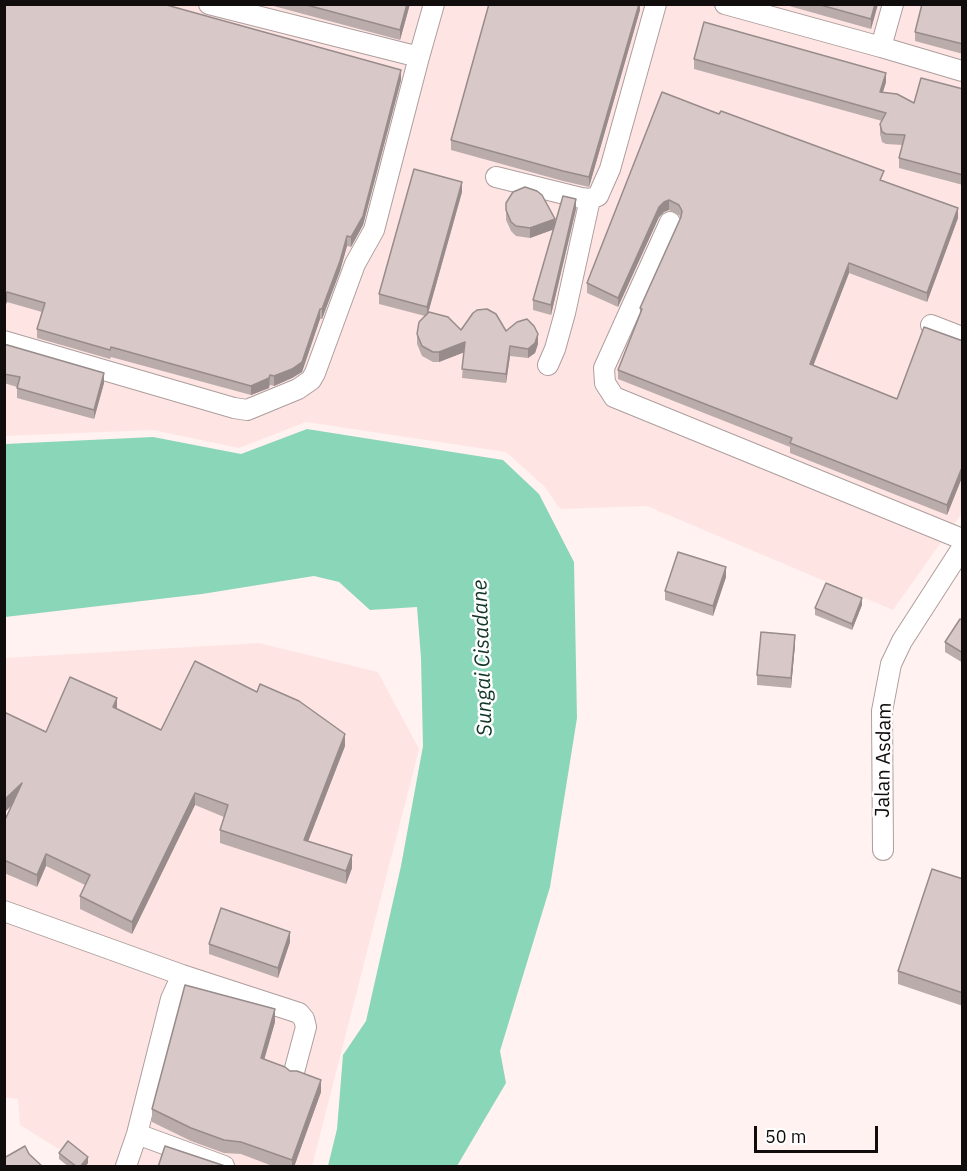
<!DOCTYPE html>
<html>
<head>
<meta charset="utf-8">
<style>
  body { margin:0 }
  #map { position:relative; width:967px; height:1171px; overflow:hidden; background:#fff2f1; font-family:"IBM Plex Sans",sans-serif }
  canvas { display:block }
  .frame { position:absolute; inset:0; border:6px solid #120d0d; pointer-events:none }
  .scale { position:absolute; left:754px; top:1126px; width:124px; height:27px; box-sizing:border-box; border:3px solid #120d0d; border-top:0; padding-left:8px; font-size:18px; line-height:21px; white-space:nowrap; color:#120d0d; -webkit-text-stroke:4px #fff; paint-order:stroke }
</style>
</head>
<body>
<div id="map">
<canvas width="967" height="1171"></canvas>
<div class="frame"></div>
<div class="scale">50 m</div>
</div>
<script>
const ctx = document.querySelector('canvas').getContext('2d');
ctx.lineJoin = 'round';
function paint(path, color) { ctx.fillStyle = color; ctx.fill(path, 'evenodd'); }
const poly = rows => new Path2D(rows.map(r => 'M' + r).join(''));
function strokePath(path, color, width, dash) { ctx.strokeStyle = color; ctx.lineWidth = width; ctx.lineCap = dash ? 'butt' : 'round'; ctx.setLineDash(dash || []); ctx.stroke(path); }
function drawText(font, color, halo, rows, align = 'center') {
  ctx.font = font + ' "IBM Plex Sans",sans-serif'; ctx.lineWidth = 5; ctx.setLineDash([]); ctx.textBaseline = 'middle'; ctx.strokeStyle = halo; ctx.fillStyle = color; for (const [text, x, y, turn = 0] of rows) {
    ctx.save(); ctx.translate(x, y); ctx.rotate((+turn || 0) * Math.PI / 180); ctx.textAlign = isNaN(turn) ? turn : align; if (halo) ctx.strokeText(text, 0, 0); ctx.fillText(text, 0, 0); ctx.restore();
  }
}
const built = poly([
  [4,5,962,5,962,513,893,610,647,506,560,509,545,487,506,452,306,422,239,448,153,430,5,436],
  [259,643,378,672,419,749,312,1166,86,1166,20,1125,18,1099,4,1097,4,658]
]);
const water = poly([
  [307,429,503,460,539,494,574,562,577,718,550,887,500,1051,506,1083,457,1166,328,1166,337,1129,343,1055,366,1021,401,866,423,746,421,658,417,607,370,610,339,582,314,576,202,594,5,617,5,444,153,437,241,454]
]);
const minor = poly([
  [209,4,419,57,434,4],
  [725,4,881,47,893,4],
  [881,47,962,71],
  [496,177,581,198,590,199,598,196,610,169,656,4],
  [670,222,604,368,605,383,614,397,962,539],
  [931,325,962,337],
  [4,341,234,408,247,410,298,389,311,380,315,373,355,264,374,230,419,57],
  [548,365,555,349,565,313,590,199],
  [883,850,882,711,891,664,902,641,962,548],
  [4,911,182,975,299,1013,304,1019,306,1027,294,1072],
  [137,1134,224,1166],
  [126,1166,137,1134,171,999,182,975]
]);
const wall = poly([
  [4,4,401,80,363,225,351,247,347,246,340,271,322,319,320,319,302,372,292,378,274,386,270,385,269,388,251,395,111,357,110,359,37,338,37,329,42,312,7,302],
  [266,4,410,4,400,40],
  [640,4,640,10,589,187,563,181,451,150,451,140],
  [782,4,878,4,871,29],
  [963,4,963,54,915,41,915,32],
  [694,59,886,82,883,92,914,103,963,89,963,185,899,168,899,158,903,145,886,144,882,142,880,134,880,124,882,121,694,69],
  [662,92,884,181,958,218,927,302,849,273,813,366,897,399,963,341,963,475,947,515,790,453,790,447,618,379,618,370,640,315,640,308,681,218,679,215,669,210,664,212,659,217,618,307,587,293,587,283],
  [462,192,428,313,461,330,506,331,538,344,535,353,528,358,510,356,506,383,462,378,464,352,439,362,433,362,422,356,417,344,417,334,425,316,379,304,379,294],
  [576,209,551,315,533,310,533,300,554,229,530,238,516,236,511,231,506,220,506,210,555,226],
  [4,344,104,383,94,419,17,398,17,387,4,383],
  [726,577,713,616,665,600,665,591],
  [862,605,852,630,815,615,815,608],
  [963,621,963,663,945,652,945,642],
  [795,645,791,688,757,685,757,675],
  [117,709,161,730,345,746,308,841,352,868,346,884,220,843,220,830,224,817,195,805,132,934,80,909,80,896,85,885,46,866,37,887,4,873,4,822,46,732],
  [963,879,963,1006,898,984,898,971],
  [290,942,278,978,209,954,209,944],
  [275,1022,264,1059,321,1092,294,1167,275,1167,241,1154,224,1153,191,1141,152,1122,152,1109],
  [59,1153,88,1163,85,1167,69,1167,59,1159]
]);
const shadedWall = poly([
  [407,4,410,4,400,40,400,30],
  [639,4,640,4,640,10,589,187,589,177],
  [875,4,878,4,871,29,871,19],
  [401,70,401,80,363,225,351,247,351,237],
  [886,73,886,82,880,101,880,92],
  [462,182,462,192,427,317,427,307],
  [576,199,576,209,551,315,551,305],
  [669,200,669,210,664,212,659,217,618,307,618,298,659,207,664,202],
  [958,208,958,218,927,302,927,293],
  [555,219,555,229,530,238,530,228],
  [347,236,347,246,340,271,322,319,322,309],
  [849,263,849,273,810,374,810,364],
  [7,292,7,302,4,309,4,299],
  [320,309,320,319,302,372,292,378,274,386,274,376],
  [538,334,538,344,535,353,528,358,528,349],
  [465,342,465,352,439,362,439,352],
  [510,346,510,356,506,383,506,374],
  [104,373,104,383,94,419,94,410],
  [270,375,269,388,251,395,251,386],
  [963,465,963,475,947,515,947,505],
  [726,567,726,577,713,616,713,606],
  [862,598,862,605,852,630,852,624],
  [795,635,795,645,791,688,791,678],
  [117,698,117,711,113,707],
  [345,734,345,746,304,852,304,840],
  [22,783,22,795,4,813,4,800],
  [195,793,195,805,132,934,132,922],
  [46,854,46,866,37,887,37,875],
  [352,855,352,868,346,884,346,871],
  [290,932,290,942,278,978,278,968],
  [275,1009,275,1022,261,1071,261,1058],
  [321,1080,321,1092,294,1167,292,1167,292,1160],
  [88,1157,88,1163,85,1167,80,1167]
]);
const building = poly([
  [4,4,163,4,401,70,363,216,351,237,347,236,340,261,322,309,320,309,302,362,292,369,274,376,270,375,269,378,251,386,111,347,110,350,37,329,45,303,7,292,4,299,4,4],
  [303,4,407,4,400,30,303,4],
  [489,4,639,4,589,177,563,171,451,140,489,4],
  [817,4,875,4,871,19,817,4],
  [922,4,963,4,963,44,915,32,922,4],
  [704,22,886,73,880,92,897,94,914,103,921,78,963,89,963,175,899,158,905,135,886,134,882,132,880,124,886,113,694,59,704,22],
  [662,92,719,114,721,111,884,171,880,180,958,208,927,293,849,263,810,364,897,399,924,327,963,341,963,465,947,505,790,443,792,438,618,370,642,309,640,308,681,217,682,211,679,205,669,200,664,202,659,207,618,298,587,283,662,92],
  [414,169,462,182,427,307,379,294,414,169],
  [525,187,537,191,542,195,555,219,530,228,516,226,511,222,506,210,506,203,513,192,525,187],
  [563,196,576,199,551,305,533,300,563,196],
  [487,309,496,314,506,331,517,322,527,319,534,326,538,334,535,343,528,349,510,346,506,374,462,369,465,342,439,352,433,352,422,346,417,334,419,322,429,312,448,317,461,330,473,313,477,310,487,309],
  [4,344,104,373,94,410,17,388,20,377,4,374,4,344],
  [678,552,726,567,713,606,665,591,678,552],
  [826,583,862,598,852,624,815,608,826,583],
  [960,619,963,621,963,653,945,642,960,619],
  [761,632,795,635,791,678,757,675,761,632],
  [195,661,257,692,260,684,299,701,345,734,304,840,352,855,346,871,220,830,228,805,195,793,132,922,80,896,90,875,46,854,37,875,4,860,4,822,22,783,4,800,4,712,46,732,70,677,117,698,113,707,161,730,195,661],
  [932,869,963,879,963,993,898,971,932,869],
  [221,908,290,932,278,968,209,944,221,908],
  [185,985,275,1009,261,1058,285,1067,290,1071,297,1071,321,1080,292,1160,241,1142,224,1140,191,1128,152,1109,185,985],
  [68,1141,88,1157,80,1167,77,1167,59,1153,68,1141],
  [25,1146,29,1154,43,1167,4,1167,4,1158,25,1146],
  [165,1146,228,1167,158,1167,165,1146]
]);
const streetNames = [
  ["Jalan Asdam",884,760,-89]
];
const waterNames = [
  ["Sungai Cisadane",483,658,-92]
];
paint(built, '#fee5e3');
paint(water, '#8ad6b9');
strokePath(minor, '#ad9e9d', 22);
strokePath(minor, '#fff', 20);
paint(wall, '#baacab');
paint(shadedWall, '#978c8b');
paint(building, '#d8c8c7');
strokePath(building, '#978c8b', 1.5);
drawText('20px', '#120d0d', '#fff', streetNames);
drawText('italic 21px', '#113528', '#fff', waterNames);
</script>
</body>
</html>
